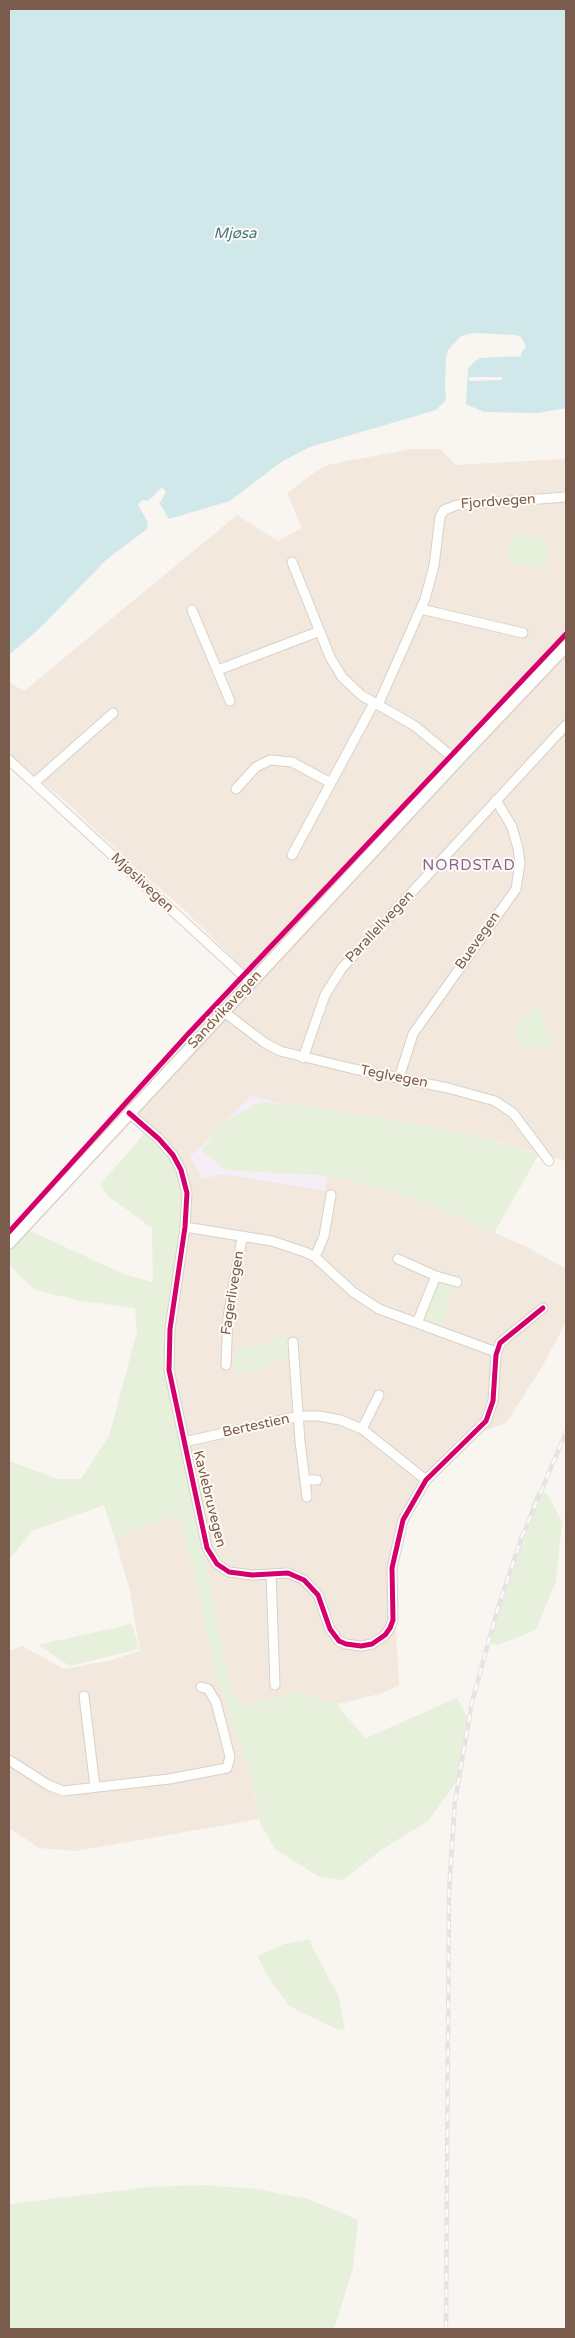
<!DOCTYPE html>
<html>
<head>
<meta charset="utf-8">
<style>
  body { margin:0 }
  #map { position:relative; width:575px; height:2338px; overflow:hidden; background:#f9f5f0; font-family:"Varela Round",sans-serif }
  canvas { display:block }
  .frame { position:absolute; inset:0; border:10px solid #7a5c4d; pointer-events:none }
</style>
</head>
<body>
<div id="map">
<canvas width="575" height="2338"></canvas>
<div class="frame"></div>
</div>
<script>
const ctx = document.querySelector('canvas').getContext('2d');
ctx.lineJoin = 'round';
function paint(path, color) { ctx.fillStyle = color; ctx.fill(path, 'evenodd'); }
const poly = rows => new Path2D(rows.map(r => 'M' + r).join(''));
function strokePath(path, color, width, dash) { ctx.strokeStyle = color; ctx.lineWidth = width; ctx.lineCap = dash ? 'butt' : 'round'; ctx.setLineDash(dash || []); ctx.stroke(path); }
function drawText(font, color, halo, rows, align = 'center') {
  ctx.font = font + ' "Varela Round",sans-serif'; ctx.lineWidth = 4; ctx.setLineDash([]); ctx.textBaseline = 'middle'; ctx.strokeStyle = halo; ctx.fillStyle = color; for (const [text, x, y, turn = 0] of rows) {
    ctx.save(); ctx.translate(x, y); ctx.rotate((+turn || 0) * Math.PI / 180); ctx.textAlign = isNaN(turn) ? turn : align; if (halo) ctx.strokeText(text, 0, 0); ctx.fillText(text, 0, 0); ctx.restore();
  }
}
const residential = poly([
  [412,449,440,449,456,465,566,459,566,1161,471,1134,313,1107,260,1102,226,1170,332,1176,383,1189,429,1204,527,1247,566,1269,566,1318,565,1324,542,1367,506,1423,460,1439,428,1481,403,1528,394,1593,399,1685,383,1693,338,1704,297,1693,245,1705,233,1694,211,1591,176,1383,171,1153,136,1112,250,989,250,975,177,903,139,871,64,800,9,755,9,684,10,683,24,691,237,515,278,541,302,528,287,493,318,470,331,464],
  [179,1514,203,1610,215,1673,250,1770,259,1819,76,1851,39,1848,9,1828,9,1651,22,1646,64,1669,112,1660,140,1651,129,1587,115,1539,136,1529]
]);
const education = poly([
  [250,1096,338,1116,325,1191,222,1174,202,1179,190,1157]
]);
const green = poly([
  [514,532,547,541,546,571,507,562],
  [538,1004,546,1029,556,1049,529,1048,518,1043,515,1035,517,1024],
  [260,1102,313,1107,471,1134,539,1154,494,1233,429,1204,383,1189,332,1176,226,1170,202,1151,222,1123],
  [148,1126,178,1160,181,1223,176,1276,176,1383,211,1591,233,1694,245,1705,297,1693,338,1704,344,1714,366,1738,457,1698,470,1722,459,1780,461,1784,455,1784,428,1821,381,1850,343,1880,320,1877,275,1849,260,1823,250,1770,215,1673,203,1610,179,1514,136,1529,115,1539,104,1505,32,1531,9,1560,9,1461,58,1479,81,1479,109,1436,137,1332,135,1308,82,1301,35,1290,9,1265,9,1248,28,1230,126,1275,153,1282,152,1228,108,1196,100,1184,136,1144],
  [443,1282,453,1285,440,1327,428,1323,425,1318,425,1310,435,1288],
  [273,1335,288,1335,289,1350,285,1358,270,1361,268,1368,236,1375,233,1364,239,1349,272,1341],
  [537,1491,547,1493,562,1522,556,1581,536,1630,498,1645,488,1643,504,1584],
  [132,1624,139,1649,70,1666,38,1645],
  [310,1939,313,1949,338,1995,345,2030,336,2029,289,2006,264,1970,258,1956,284,1944],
  [204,2185,256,2189,308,2199,358,2220,353,2268,334,2329,9,2329,9,2204,150,2187]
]);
const water = poly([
  [9,9,566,9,566,408,538,413,484,412,466,404,468,369,474,362,480,358,521,356,522,346,517,340,500,336,460,339,450,353,446,375,446,400,436,410,310,447,281,462,230,501,169,519,160,504,149,511,147,529,106,560,41,627,9,655]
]);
const pier = poly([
  [473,333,516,335,522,338,526,347,517,357,509,356,519,354,520,347,516,342,499,339,462,342,453,354,447,402,445,388,446,358,448,350,461,336],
  [469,377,502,377,502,380,469,381],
  [161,488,164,489,166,492,159,504,162,512,159,508,152,512,151,520,147,521,138,505,142,500,148,501]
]);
const street = poly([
  [292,562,330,657,342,677,361,695,415,726,457,761],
  [421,609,523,633],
  [192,610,230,701],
  [218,670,320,631],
  [378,705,425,599,434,566,440,517,444,510,457,505,566,497],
  [9,760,251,983],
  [34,783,113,713],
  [236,789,256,767,270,760,292,762,331,783],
  [292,855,374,703],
  [224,1012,265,1043,280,1051,354,1069,448,1088,495,1101,513,1113,549,1161],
  [303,1058,325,995,342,968,566,725],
  [399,1078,413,1034,516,889,520,863,518,848,512,827,496,800],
  [129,1113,159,1139,173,1155,181,1170,187,1193,185,1227,170,1329,169,1370,207,1548,217,1564,229,1572,252,1575,288,1573,304,1580,318,1595,330,1629,339,1641,346,1644,361,1646,372,1644,385,1635,390,1628,393,1620,392,1568,403,1520,426,1480,486,1421,493,1401,496,1355,500,1343,543,1308],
  [185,1227,272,1241,305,1252,315,1257,353,1292,379,1309,496,1352],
  [315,1257,324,1236,331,1195],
  [398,1259,436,1276,457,1282],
  [417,1323,436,1276],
  [293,1342,300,1441,307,1497],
  [226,1365,228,1317,242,1238],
  [362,1429,379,1395],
  [184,1442,299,1416,319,1416,340,1420,362,1429,426,1480],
  [305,1480,317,1480],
  [271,1574,275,1685],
  [84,1696,95,1787],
  [9,1760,48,1785,63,1791,169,1779,227,1768,230,1757,216,1702,208,1689,201,1687]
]);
const secondary = poly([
  [9,1243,457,761,566,646]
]);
const rail = poly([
  [446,2329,449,1891,455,1801,472,1702,497,1611,521,1539,566,1432]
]);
const cycleway = poly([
  [129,1113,159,1139,173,1155,181,1170,187,1193,185,1227,170,1329,169,1370,207,1548,217,1564,229,1572,252,1575,288,1573,304,1580,318,1595,330,1629,339,1641,346,1644,361,1646,372,1644,385,1635,390,1628,393,1620,392,1568,403,1520,426,1480,486,1421,493,1401,496,1355,500,1343,543,1308],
  [9,1232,189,1033,566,634]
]);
const streetNames = [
  ["Fjordvegen",498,502,-4],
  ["Mjøslivegen",142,883,43],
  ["Parallellvegen",380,927,-47],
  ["Buevegen",478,941,-55],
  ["Sandvikavegen",225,1010,-47],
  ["Teglvegen",394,1077,11],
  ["Fagerlivegen",233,1293,-81],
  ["Bertestien",256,1426,-12],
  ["Kavlebruvegen",209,1499,76]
];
const waterNames = [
  ["Mjøsa",235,234]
];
const neighbourhoodNames = [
  ["NORDSTAD",469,866]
];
paint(residential, '#f2e8de');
paint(education, '#f6eef6');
paint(green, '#e7f0db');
paint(water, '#d0e8ea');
paint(pier, '#f9f5f0');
strokePath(street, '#d7d1cb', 11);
strokePath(secondary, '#d9d2cb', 14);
strokePath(street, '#fefefd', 9);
strokePath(secondary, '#fefefd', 11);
strokePath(rail, '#e6e3e7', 4.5);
strokePath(rail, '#fffaf3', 2.5, [8]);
strokePath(cycleway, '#d6006c', 5);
drawText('14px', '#7a5c4d', '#fffaf3', streetNames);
drawText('italic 15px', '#437c86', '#fffaf3', waterNames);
ctx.letterSpacing = '1px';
drawText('15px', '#846695', '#fffaf3', neighbourhoodNames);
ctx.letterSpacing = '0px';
</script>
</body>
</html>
